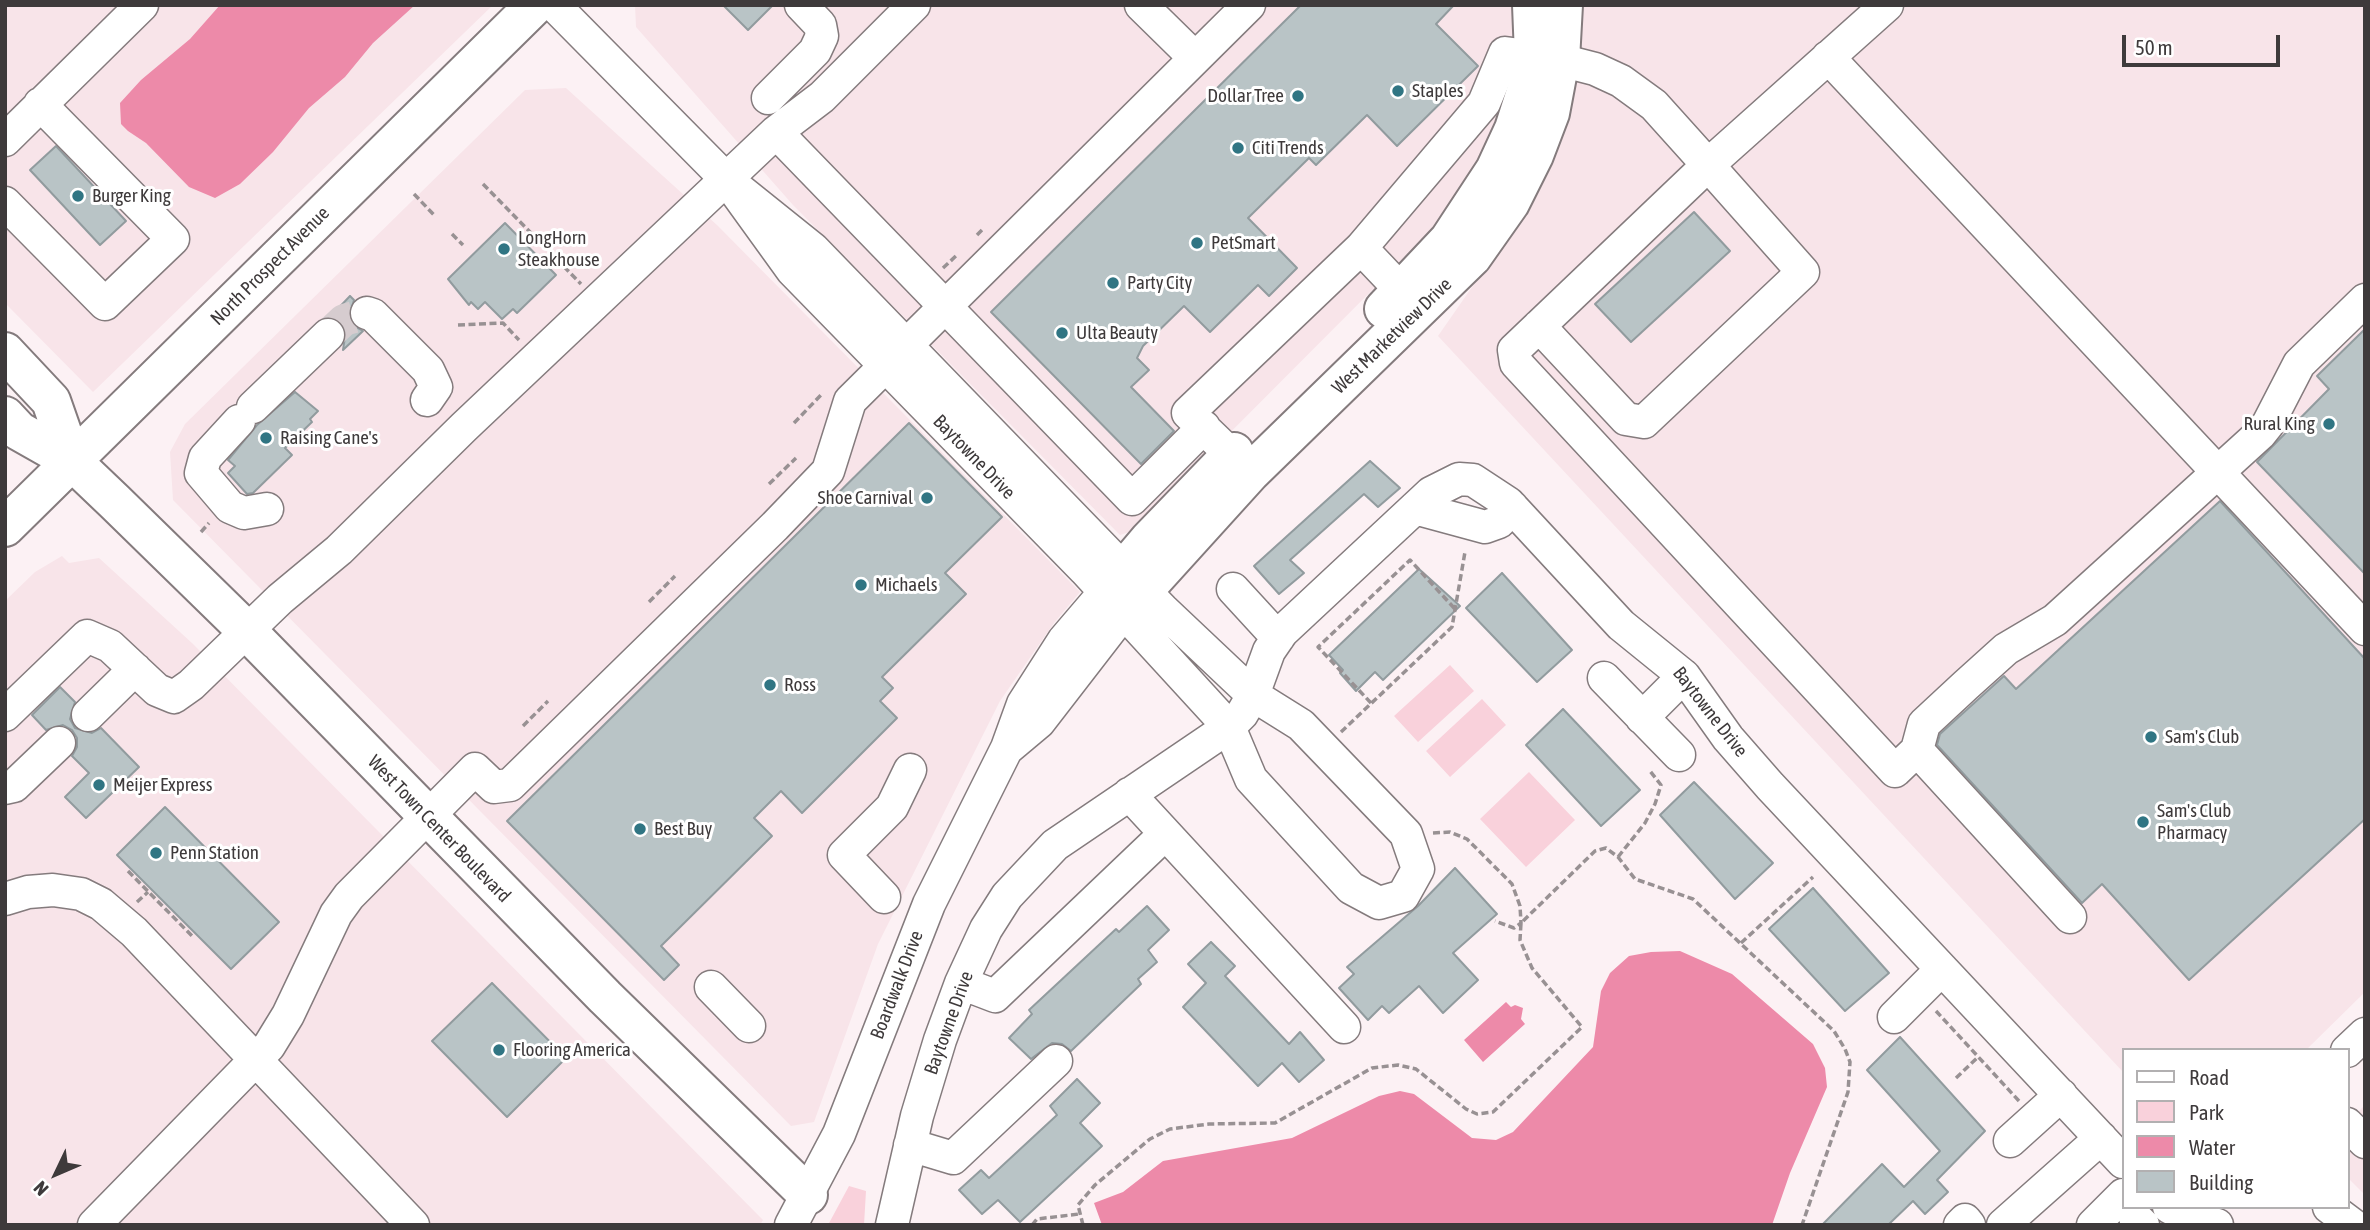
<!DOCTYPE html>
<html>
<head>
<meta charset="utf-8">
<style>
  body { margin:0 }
  #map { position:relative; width:2370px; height:1230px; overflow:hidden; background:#fcf1f4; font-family:"Asap Condensed",sans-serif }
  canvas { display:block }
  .frame { position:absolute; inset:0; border:7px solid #3e3a3b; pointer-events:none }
  .legend { position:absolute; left:2122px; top:1048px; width:228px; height:161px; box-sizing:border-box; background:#fff; border:2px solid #b2b0b1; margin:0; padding:9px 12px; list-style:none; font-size:21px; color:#3e3a3b }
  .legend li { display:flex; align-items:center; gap:14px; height:35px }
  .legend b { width:35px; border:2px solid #b2b0b1 }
  .north { position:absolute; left:21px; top:1139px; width:70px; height:70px; -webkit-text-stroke:5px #fff; paint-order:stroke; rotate:226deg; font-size:19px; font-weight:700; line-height:28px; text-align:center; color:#3e3a3b }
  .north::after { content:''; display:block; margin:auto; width:24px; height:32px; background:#3e3a3b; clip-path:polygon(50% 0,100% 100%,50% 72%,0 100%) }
  .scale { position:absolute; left:2122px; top:35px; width:158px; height:32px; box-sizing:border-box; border:4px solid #3e3a3b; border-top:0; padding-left:9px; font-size:21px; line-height:24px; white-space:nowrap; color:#3e3a3b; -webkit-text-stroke:5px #fff; paint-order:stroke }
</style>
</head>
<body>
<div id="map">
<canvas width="2370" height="1230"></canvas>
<div class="frame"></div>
<ul class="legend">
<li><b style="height:9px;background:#fff"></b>Road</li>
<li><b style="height:19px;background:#f9d1db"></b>Park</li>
<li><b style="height:19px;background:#ed8aa9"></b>Water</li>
<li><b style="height:19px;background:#b9c4c6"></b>Building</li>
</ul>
<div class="north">N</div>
<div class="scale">50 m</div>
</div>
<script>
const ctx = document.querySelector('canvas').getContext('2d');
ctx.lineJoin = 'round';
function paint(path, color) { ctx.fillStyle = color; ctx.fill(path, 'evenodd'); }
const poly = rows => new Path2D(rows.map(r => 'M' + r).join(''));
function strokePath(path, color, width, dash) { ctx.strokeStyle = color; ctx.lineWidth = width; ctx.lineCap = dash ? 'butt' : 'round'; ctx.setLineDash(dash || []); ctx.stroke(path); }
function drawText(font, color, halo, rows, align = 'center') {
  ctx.font = font + ' "Asap Condensed",sans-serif'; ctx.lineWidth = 6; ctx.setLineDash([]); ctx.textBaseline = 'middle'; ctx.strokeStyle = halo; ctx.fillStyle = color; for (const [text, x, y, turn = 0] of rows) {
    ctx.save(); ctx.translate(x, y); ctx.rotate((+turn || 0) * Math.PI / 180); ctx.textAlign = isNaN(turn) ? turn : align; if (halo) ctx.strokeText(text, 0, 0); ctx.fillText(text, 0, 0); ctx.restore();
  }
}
const built = poly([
  [5,5,493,5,93,392,5,303],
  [635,5,1514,5,1517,30,1500,112,1481,160,1446,216,1132,531,1120,535,793,205,636,27],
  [1578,5,2365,5,2365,992,2306,1050,2123,1050,2123,1072,1438,336,1513,228],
  [566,88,717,225,1080,592,1054,623,1000,701,878,944,814,1122,791,1126,173,500,170,452,185,424,525,90],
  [62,556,69,563,99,558,192,643,763,1220,760,1225,5,1225,5,601,35,572],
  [2365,1105,2365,1195,2347,1177,2347,1123]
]);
const green = poly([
  [1450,665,1474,691,1418,742,1394,716],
  [1482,699,1506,725,1450,777,1426,751],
  [1529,772,1575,820,1526,867,1480,819],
  [849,1186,866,1191,864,1225,828,1225]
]);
const water = poly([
  [220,5,415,5,373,43,345,77,309,108,273,152,240,184,215,198,189,187,146,143,128,131,121,124,120,103,141,80,190,39],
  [1680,951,1732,974,1813,1044,1825,1068,1827,1087,1790,1173,1772,1225,1102,1225,1094,1203,1123,1192,1163,1161,1292,1138,1379,1096,1400,1091,1414,1094,1472,1138,1496,1140,1513,1132,1593,1047,1601,991,1610,973,1629,956,1651,952],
  [1506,1002,1511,1007,1515,1005,1523,1008,1521,1019,1525,1024,1483,1062,1464,1040]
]);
const building = poly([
  [723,5,773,5,748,30,723,5],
  [1301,5,1454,5,1436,24,1478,66,1397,146,1367,115,1316,165,1309,158,1248,218,1297,268,1269,296,1258,285,1210,332,1184,306,1143,346,1137,358,1149,370,1131,387,1174,431,1141,464,991,312,1301,5],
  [56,146,126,221,100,245,30,170,56,146],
  [1694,212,1730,251,1631,342,1595,304,1694,212],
  [505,223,556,275,517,313,513,309,502,319,485,302,478,309,471,302,469,305,448,279,505,223],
  [350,296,354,300,349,317,354,326,363,331,343,350,346,330,341,322,330,317,350,296],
  [2365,329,2365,574,2257,462,2329,389,2317,376,2365,329],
  [295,392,318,411,310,419,312,422,285,448,292,455,253,493,247,494,228,473,235,466,228,460,257,425,295,392],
  [909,423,1002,517,945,573,966,594,882,677,893,688,880,701,897,718,802,813,781,791,754,818,772,836,661,946,679,965,664,980,507,821,909,423],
  [1370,461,1400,488,1378,507,1364,494,1290,560,1304,573,1279,594,1254,566,1370,461],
  [2220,501,2365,659,2365,819,2189,980,2102,884,2082,903,1937,745,1940,734,2004,676,2016,689,2220,501],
  [1419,569,1460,606,1383,680,1375,672,1356,691,1340,673,1343,670,1329,655,1419,569],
  [1502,573,1572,650,1537,682,1466,608,1502,573],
  [60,687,75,702,70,719,75,728,92,733,101,728,139,767,86,818,65,797,89,773,72,756,77,747,77,738,72,730,63,725,46,730,32,715,60,687],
  [1563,709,1640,790,1601,826,1526,745,1563,709],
  [1694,782,1773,863,1735,899,1660,815,1694,782],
  [165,807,279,922,231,969,117,855,165,807],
  [1455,868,1497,914,1453,953,1478,980,1443,1013,1419,986,1389,1013,1382,1006,1368,1020,1339,988,1354,974,1347,967,1418,906,1455,868],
  [1813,888,1889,973,1845,1011,1769,929,1813,888],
  [1147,906,1169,930,1148,950,1157,962,1138,979,1141,984,1071,1051,1062,1044,1052,1043,1031,1059,1009,1038,1032,1014,1029,1010,1116,929,1119,932,1147,906],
  [1211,942,1235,966,1225,976,1289,1044,1300,1032,1324,1060,1299,1082,1282,1063,1258,1086,1183,1007,1206,983,1188,964,1211,942],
  [492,983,566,1058,507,1117,432,1041,492,983],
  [1900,1037,1985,1131,1937,1180,1948,1192,1925,1214,1913,1201,1888,1225,1822,1225,1882,1164,1904,1187,1940,1151,1867,1070,1900,1037],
  [1077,1079,1100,1103,1080,1123,1102,1146,1020,1222,998,1200,982,1214,959,1190,981,1170,989,1178,1057,1115,1050,1106,1077,1079]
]);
const minorTunnel = poly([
  [328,335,344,320,367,313]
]);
const path = poly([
  [483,184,581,284],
  [414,194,435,216],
  [452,234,463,245],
  [977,235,984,228],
  [943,268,957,255],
  [458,325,503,323,519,340],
  [794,423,821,395],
  [769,484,796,458],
  [201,532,209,523],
  [649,602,675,576],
  [1371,703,1318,647,1410,560,1455,609],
  [523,726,548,701],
  [1341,732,1452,627,1465,552],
  [1433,833,1450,832,1467,839,1512,884,1520,906,1521,923,1514,928,1495,921],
  [1618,857,1645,823,1655,804,1661,785,1650,771],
  [128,871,193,937],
  [137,902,148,892],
  [1741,943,1813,877],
  [1936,1011,2019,1101],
  [1956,1078,1978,1057],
  [1032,1225,1037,1219,1079,1214],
  [1083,1225,1078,1205,1095,1185,1150,1139,1170,1129,1209,1124,1275,1123,1372,1068,1398,1065,1416,1069,1466,1109,1477,1114,1493,1112,1582,1027,1532,968,1520,940,1521,923,1595,851,1606,848,1618,857,1635,879,1693,899,1834,1031,1845,1049,1850,1062,1848,1092,1802,1225]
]);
const minor = poly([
  [554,5,727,180,813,249,1163,610,1253,695,1301,725,1406,834,1418,869,1403,896,1379,903,1351,888,1251,779,1229,727,1085,570,792,270,727,180],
  [1141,5,1195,58],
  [1828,57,2365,629],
  [768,98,815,51,822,36,820,25,801,5],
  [776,132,1132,499,1204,427],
  [5,140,142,5],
  [5,203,105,304,173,239,40,104],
  [1361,248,1418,308],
  [367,313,373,315,428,370,436,387,427,400],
  [1539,326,1626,419,1644,422,1803,272,1708,165,1514,350,1516,363,1895,771,1917,750,1924,724,1966,685,2006,649,2055,620,2260,434,2268,424,2299,364,2365,300],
  [253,407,328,335],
  [239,421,205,458,201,473,230,507,244,513,267,509],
  [1248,471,1188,413,1361,248,1484,103,1505,53,1560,60,1595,69,1621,81,1654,105,1708,165,1887,5],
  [1415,508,1485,527,1499,522,1512,507],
  [1233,589,1278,638],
  [1604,678,1679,755],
  [5,715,87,636,110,646,157,690,174,697,191,685,280,599,339,550,464,427,776,132,822,97,914,5],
  [88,715,135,669],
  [1642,718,1684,676],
  [1008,748,1039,722,1124,612],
  [1917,750,2070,917],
  [5,788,14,786,59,743],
  [1129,794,1344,1027],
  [884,897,844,855,892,807,910,770],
  [5,899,28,892,53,890,81,894,101,904,134,932,413,1225],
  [961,983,995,996,1165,834],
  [711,987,749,1026],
  [1894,1017,1942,969],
  [2347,1051,2365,1034],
  [2347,1124,2365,1142],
  [2010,1141,2061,1095],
  [910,1145,953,1158,1056,1061],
  [2169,1207,2194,1220,2217,1225],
  [2329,1207,2353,1225],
  [2135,1217,2143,1225],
  [94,1225,269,1046,288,1015,336,914,349,896,475,769,494,787,510,785,775,526,828,471,850,401,1249,5],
  [791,1225,839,1134,929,904,1007,748,1023,704,1064,640,1105,592],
  [892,1225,917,1116,940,1040,961,983,986,929,1007,896,1055,845,1229,727,1242,714,1253,695,1269,651,1282,632,1431,493,1459,479,1473,480,1508,503,1621,625,1684,676,1728,738,1770,786,2123,1162],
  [1960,1225,1965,1220,1969,1225],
  [2003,1225,2101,1138],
  [2093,1225,2123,1195]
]);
const major = poly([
  [1384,309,1449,240,1495,170,1514,129,1530,79,1534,55,1532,5],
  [5,352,51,401,72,461],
  [5,416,19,431,72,461,115,502,247,631,605,997,808,1195],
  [5,527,535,5],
  [1105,592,1149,540,1234,452],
  [1124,612,1250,473,1472,257,1510,203,1534,155,1550,113,1560,60,1563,5]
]);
const markers = [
  [1398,91,7,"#307583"],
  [1298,96,7,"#307583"],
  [1238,148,7,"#307583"],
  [78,196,7,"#307583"],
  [1197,243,7,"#307583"],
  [504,249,7,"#307583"],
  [1113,283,7,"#307583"],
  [1062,333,7,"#307583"],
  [2329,424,7,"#307583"],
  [266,438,7,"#307583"],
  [927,498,7,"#307583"],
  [861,585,7,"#307583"],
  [770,685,7,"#307583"],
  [2151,737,7,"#307583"],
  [99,785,7,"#307583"],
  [2143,822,7,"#307583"],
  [640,829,7,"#307583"],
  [156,853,7,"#307583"],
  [499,1050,7,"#307583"]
];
const poiNames = [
  ["Staples",1412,91],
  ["Dollar Tree",1284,96,"right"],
  ["Citi Trends",1252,148],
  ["Burger King",92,196],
  ["LongHorn",518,238],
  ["Steakhouse",518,260],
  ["PetSmart",1211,243],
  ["Party City",1127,283],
  ["Ulta Beauty",1076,333],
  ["Rural King",2315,424,"right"],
  ["Raising Cane's",280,438],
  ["Shoe Carnival",913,498,"right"],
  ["Michaels",875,585],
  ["Ross",784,685],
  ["Sam's Club",2165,737],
  ["Meijer Express",113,785],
  ["Sam's Club",2157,811],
  ["Pharmacy",2157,833],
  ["Best Buy",654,829],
  ["Penn Station",170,853],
  ["Flooring America",513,1050]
];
const streetNames = [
  ["North Prospect Avenue",270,266,-45],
  ["West Marketview Drive",1392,336,-44],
  ["Baytowne Drive",974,457,46],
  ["Baytowne Drive",1710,712,52],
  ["West Town Center Boulevard",439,829,46],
  ["Boardwalk Drive",897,985,-69],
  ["Baytowne Drive",949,1023,-70]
];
paint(built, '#f8e4e9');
paint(green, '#f9d1db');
paint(water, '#ed8aa9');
paint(building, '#b9c4c6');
strokePath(building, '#919b9e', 2);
strokePath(minorTunnel, '#d6cccf', 32, [32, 16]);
strokePath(minor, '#847b7d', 35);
strokePath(major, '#847b7d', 42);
strokePath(path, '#989193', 3.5, [7, 3.5]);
strokePath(minor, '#fff', 32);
strokePath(major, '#fff', 38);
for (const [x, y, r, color] of markers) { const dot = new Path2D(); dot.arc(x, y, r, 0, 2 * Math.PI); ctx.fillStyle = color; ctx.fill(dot); strokePath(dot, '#fff', 2.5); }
drawText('19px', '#3e3a3b', '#fff', poiNames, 'left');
drawText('19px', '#3e3a3b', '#fff', streetNames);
</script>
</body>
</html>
